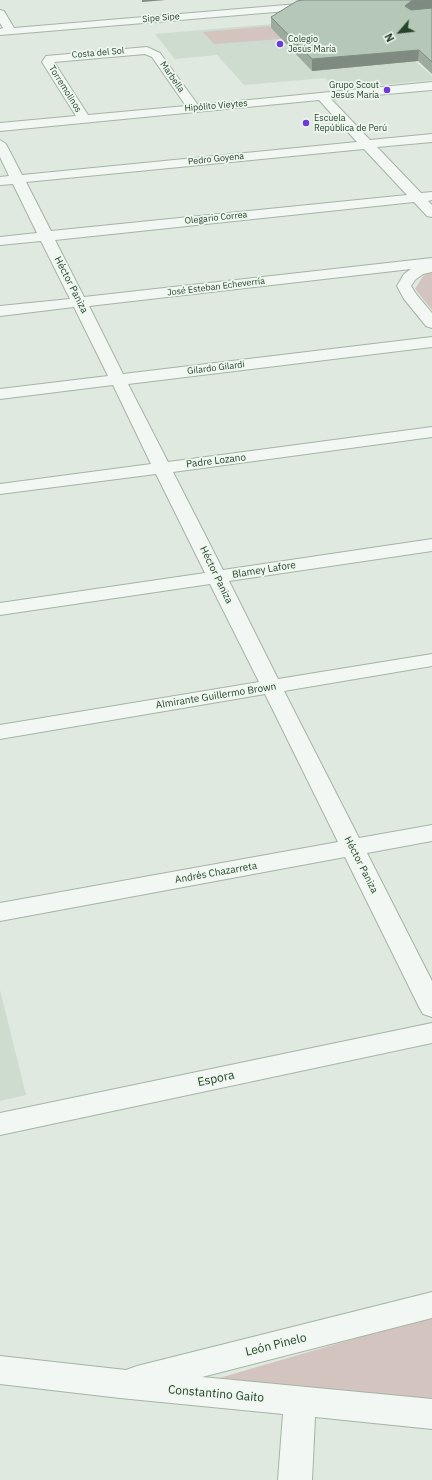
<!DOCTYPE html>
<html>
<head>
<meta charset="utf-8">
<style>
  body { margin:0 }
  #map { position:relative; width:432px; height:1480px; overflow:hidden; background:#dfe9e0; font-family:"IBM Plex Sans",sans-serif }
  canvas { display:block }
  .north { position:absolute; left:380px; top:12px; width:40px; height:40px; -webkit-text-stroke:3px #eef7ef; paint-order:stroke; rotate:242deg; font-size:11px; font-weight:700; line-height:16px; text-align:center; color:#264229 }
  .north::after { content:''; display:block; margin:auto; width:14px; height:18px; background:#264229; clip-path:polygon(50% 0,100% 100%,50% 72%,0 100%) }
</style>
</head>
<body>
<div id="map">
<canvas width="432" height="1480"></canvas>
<div class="north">N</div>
</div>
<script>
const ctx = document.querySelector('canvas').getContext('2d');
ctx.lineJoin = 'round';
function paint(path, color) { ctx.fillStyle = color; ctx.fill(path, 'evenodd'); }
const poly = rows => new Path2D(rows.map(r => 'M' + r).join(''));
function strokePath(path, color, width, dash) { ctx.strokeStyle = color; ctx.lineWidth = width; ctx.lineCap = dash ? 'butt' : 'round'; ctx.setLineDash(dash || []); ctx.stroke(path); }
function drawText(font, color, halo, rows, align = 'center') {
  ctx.font = font + ' "IBM Plex Sans",sans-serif'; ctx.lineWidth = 3.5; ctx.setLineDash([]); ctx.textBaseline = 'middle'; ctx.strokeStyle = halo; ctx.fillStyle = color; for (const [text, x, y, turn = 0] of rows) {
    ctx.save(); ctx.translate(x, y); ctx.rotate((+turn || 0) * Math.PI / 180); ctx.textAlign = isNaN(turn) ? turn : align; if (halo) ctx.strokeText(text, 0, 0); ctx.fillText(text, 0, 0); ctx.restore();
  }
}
const built = poly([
  [365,16,432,76,432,80,336,89,325,78,244,85,217,55,175,59,155,34],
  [0,990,26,1095,0,1101]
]);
const green = poly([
  [269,26,281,39,214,44,203,32],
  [432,270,432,310,415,289,423,276],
  [432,1316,432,1403,209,1381]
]);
const minor = poly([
  [311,0,321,0,323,4,322,6,311,9,0,35,0,29,3,28,0,23,0,10,4,11,14,28,310,3,312,2,311,0],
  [147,47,160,53,198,105,432,82,432,90,331,99,370,140,432,134,432,142,377,147,421,193,432,192,432,200,428,201,432,205,432,217,427,216,414,202,55,240,84,297,432,258,432,272,423,274,415,280,411,286,416,294,432,313,432,328,426,326,404,299,397,286,404,274,411,269,89,306,123,374,432,337,432,347,128,384,168,462,432,427,432,437,173,472,223,570,432,539,432,551,229,581,278,679,432,654,432,666,284,691,359,838,432,825,432,841,367,853,432,981,432,1017,423,1014,419,1007,345,857,0,921,0,903,338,842,265,694,0,739,0,725,259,682,210,584,0,615,0,603,205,573,156,474,0,494,0,484,151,464,113,385,0,399,0,389,108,376,74,307,0,316,0,306,70,299,41,241,0,245,0,237,37,233,13,184,0,185,0,177,9,176,0,157,0,140,6,144,22,175,357,142,319,100,0,131,0,123,76,116,42,62,46,56,147,47],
  [145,54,152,57,186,106,88,115,54,62,145,54],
  [364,149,407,195,51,231,26,182,364,149],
  [432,1023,432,1043,0,1135,0,1113,432,1023],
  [432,1292,432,1318,202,1377,432,1399,432,1429,315,1417,312,1480,278,1480,283,1414,120,1398,0,1384,0,1356,126,1370,137,1366,432,1292]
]);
const wall = poly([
  [432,0,432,74,418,61,312,71,271,28,271,17]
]);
const shadedWall = poly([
  [142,0,166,0,142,2],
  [421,0,432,0,432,10,410,12,405,6,411,1],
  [419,50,418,61,312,71,312,59]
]);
const building = poly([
  [303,0,421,0,411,1,405,6,411,10,432,8,432,62,419,50,312,59,271,17,297,1,303,0]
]);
const markers = [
  [280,44,4,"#6e38da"],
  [387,90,4,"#6e38da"],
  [306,123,4,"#6e38da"]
];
const farStreetnames = [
  ["Sipe Sipe",161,18,-5],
  ["Costa del Sol",98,53,-5],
  ["Marbella",172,77,55],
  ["Torremolinos",65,89,58],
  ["Hipólito Vieytes",216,106,-5],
  ["Pedro Goyena",216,159,-6],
  ["Olegario Correa",216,218,-6],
  ["José Esteban Echeverría",216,287,-7],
  ["Gilardo Gilardi",216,368,-7]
];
const farPoinames = [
  ["Colegio",288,39],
  ["Jesús María",288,49],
  ["Grupo Scout",379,85,"right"],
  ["Jesús María",379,95,"right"],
  ["Escuela",314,118],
  ["República de Perú",314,128]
];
const streetNames = [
  ["Héctor Paniza",71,285,63],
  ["Padre Lozano",216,461,-7],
  ["Blamey Lafore",264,570,-9],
  ["Héctor Paniza",216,575,64],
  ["Almirante Guillermo Brown",216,696,-9],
  ["Héctor Paniza",361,865,63],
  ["Andrés Chazarreta",216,873,-10]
];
const nearStreetnames = [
  ["Espora",216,1079,-12],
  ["León Pinelo",276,1345,-14],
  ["Constantino Gaito",216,1394,5]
];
paint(built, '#cddcce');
paint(green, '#d4c4bf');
strokePath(minor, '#a4b4a5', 2);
paint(minor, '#f2f7f3');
paint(wall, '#9cab9d');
paint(shadedWall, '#7f8b80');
paint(building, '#b5c7b7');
strokePath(building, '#7f8b80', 1);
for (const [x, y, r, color] of markers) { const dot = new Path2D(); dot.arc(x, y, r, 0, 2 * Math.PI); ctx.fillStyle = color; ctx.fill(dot); strokePath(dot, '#eef7ef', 1.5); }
drawText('9px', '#264229', '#eef7ef', farStreetnames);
drawText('9px', '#264229', '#eef7ef', farPoinames, 'left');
drawText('10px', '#264229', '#eef7ef', streetNames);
drawText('12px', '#264229', '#eef7ef', nearStreetnames);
</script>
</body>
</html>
